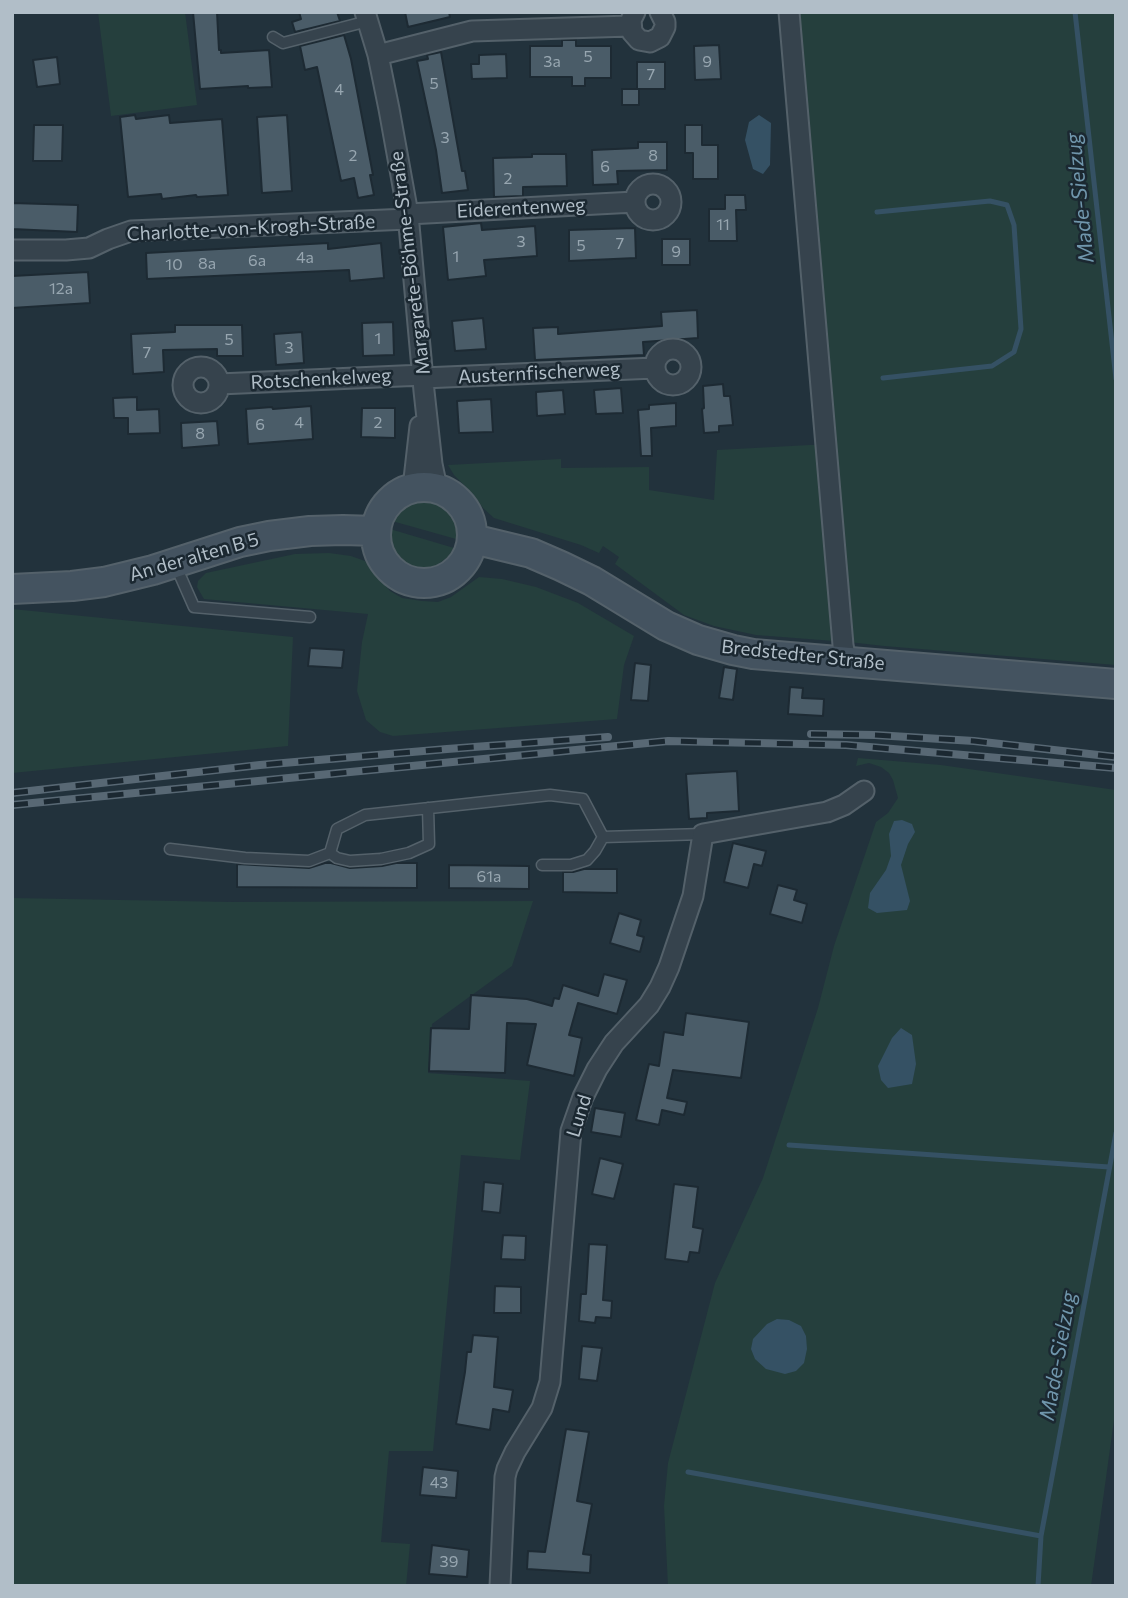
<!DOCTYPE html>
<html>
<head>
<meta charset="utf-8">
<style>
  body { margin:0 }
  #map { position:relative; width:1128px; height:1598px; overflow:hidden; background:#22323c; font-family:Commissioner,sans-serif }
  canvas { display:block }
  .frame { position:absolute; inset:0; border:14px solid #b1bec8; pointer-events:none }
</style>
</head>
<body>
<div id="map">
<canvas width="1128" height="1598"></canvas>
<div class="frame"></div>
</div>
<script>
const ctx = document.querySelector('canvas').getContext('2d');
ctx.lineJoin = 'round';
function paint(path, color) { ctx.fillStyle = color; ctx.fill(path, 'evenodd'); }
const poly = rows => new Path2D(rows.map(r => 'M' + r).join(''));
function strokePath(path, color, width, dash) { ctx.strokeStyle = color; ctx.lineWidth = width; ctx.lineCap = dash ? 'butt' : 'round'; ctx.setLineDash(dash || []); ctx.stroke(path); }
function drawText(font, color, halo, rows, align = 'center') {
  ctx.font = font + ' Commissioner,sans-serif'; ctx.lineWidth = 5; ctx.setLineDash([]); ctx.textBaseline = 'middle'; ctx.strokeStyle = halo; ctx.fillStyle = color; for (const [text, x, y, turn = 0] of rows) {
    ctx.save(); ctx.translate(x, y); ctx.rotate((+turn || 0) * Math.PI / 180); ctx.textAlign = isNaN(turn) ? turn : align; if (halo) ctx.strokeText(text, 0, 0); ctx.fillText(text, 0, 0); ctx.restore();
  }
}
const green = poly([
  [98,12,185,12,197,105,111,116],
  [795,12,1116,12,1116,665,884,646,849,642],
  [810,445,817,445,834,641,756,635,714,626,684,615,615,564,619,557,603,546,599,553,581,545,494,518,483,508,473,494,454,475,448,465,561,459,561,468,649,467,649,490,714,500,717,450],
  [418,501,431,502,445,509,454,520,456,528,456,539,392,521,402,508],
  [390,529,454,548,448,557,437,565,426,568,414,567,403,562,392,548,390,541],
  [329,553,351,556,365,561,390,591,402,598,422,601,438,602,451,597,479,577,502,579,536,587,578,603,634,636,624,665,617,719,393,736,380,732,366,720,357,691,362,642,368,614,204,599,197,587,198,581,206,573,295,554],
  [12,609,293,637,288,746,12,773],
  [858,758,941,765,1116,790,1116,1418,1114,1420,1091,1586,668,1586,664,1506,668,1463,715,1283,763,1178,818,1008,834,946,876,822,888,813,898,798,893,780,889,773,881,767,869,763,856,766],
  [12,898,230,902,533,901,512,966,432,1024,428,1073,530,1081,520,1160,461,1155,433,1451,389,1451,381,1542,410,1544,406,1586,12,1586]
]);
const water = poly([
  [759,115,771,123,770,165,763,174,753,169,745,140,749,122],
  [902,820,912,824,915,832,908,844,901,865,910,901,907,910,877,913,868,908,870,893,886,870,891,856,889,834,894,821],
  [901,1028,912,1035,916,1064,912,1084,888,1088,881,1080,878,1066,892,1038],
  [777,1319,789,1320,801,1326,806,1336,807,1349,804,1363,796,1371,785,1374,766,1369,755,1359,751,1349,753,1339,767,1324]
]);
const stream = poly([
  [1075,12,1116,379],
  [877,212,990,201,1007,205,1014,225,1021,329,1014,352,992,366,883,378],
  [789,1145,1109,1167],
  [688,1472,1041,1536],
  [1038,1586,1041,1536,1116,1133]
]);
const building = poly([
  [193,12,217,12,219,50,221,50,221,53,269,50,272,87,248,88,248,86,200,89,193,12],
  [299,12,337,12,340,21,295,32,292,22,301,19,299,12],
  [405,12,449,12,450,17,408,27,405,12],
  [344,35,351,59,373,175,370,175,374,195,358,198,354,178,341,181,317,67,305,70,300,46,344,35],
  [562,40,576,40,576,46,611,46,611,78,585,78,585,86,572,86,572,77,530,77,530,46,562,46,562,40],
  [719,45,721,79,695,80,694,46,719,45],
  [441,52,462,171,465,171,468,190,442,193,436,150,417,61,428,59,427,55,441,52],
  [506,54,507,78,472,79,471,64,479,64,479,55,506,54],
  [57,57,60,84,37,87,33,60,57,57],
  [637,62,665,62,665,89,637,89,637,62],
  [622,89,639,89,639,105,622,105,622,89],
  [135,115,136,119,169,115,170,123,222,119,228,195,197,197,196,195,162,199,161,194,128,197,120,117,135,115],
  [287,115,292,191,262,193,257,117,287,115],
  [34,125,63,125,62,161,33,161,34,125],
  [685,125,702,125,702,145,718,145,718,179,693,179,693,153,685,153,685,125],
  [638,142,667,142,667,170,617,171,618,184,593,185,592,150,638,148,638,142],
  [532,154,566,154,567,186,523,187,523,196,494,197,493,158,532,157,532,154],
  [725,195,745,195,746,210,736,210,737,241,709,241,709,209,725,209,725,195],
  [12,203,78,205,77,232,12,229,12,203],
  [481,223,482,230,535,226,537,256,484,260,486,276,448,280,443,227,481,223],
  [635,228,636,258,569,261,569,230,635,228],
  [662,239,690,239,690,265,662,265,662,239],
  [328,243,328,249,381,243,384,278,350,281,349,270,147,279,146,253,328,243],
  [88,272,90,303,12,308,12,276,88,272],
  [697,310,698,338,643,342,644,355,535,360,533,328,558,327,558,334,662,326,661,312,697,310],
  [483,318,486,349,455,351,452,321,483,318],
  [393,322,394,355,363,356,362,323,393,322],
  [175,325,242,325,243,356,217,356,217,349,163,350,164,372,133,374,131,334,175,332,175,325],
  [302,332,304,363,276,365,274,334,302,332],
  [723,384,724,396,730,396,733,425,719,426,719,432,704,433,702,409,704,408,703,386,723,384],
  [621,388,623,413,596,414,594,390,621,388],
  [563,390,565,414,537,416,536,392,563,390],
  [137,397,137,410,159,409,160,433,128,434,128,418,114,418,113,398,137,397],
  [491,399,493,432,459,433,457,401,491,399],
  [676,403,676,426,651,428,652,456,641,456,638,410,649,409,649,405,676,403],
  [311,406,313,439,248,444,246,409,272,407,273,409,311,406],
  [362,408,395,408,395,438,361,437,362,408],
  [217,421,219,445,182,448,181,423,217,421],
  [310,648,344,650,342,668,308,666,310,648],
  [635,663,651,665,648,701,631,700,635,663],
  [724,667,737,669,733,700,719,698,724,667],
  [790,687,803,688,802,698,824,699,823,716,788,714,790,687],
  [737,771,739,811,707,813,707,818,689,819,686,774,737,771],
  [733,843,766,851,762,866,754,864,748,888,724,882,733,843],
  [325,863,331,863,350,868,382,866,396,863,417,863,417,888,237,887,237,864,309,868,325,863],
  [449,865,529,866,529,889,449,888,449,865],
  [584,869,617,869,617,893,563,892,563,872,573,872,584,869],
  [778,885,797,890,794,900,807,904,802,923,770,914,778,885],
  [619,913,641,920,637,935,644,937,640,952,610,943,619,913],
  [604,974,627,980,617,1014,578,1003,569,1035,582,1038,574,1076,527,1065,536,1024,507,1023,505,1073,429,1071,431,1028,469,1029,471,995,527,999,552,1006,554,998,559,999,563,985,598,996,604,974],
  [686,1013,749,1022,741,1078,673,1070,667,1098,687,1102,684,1115,662,1110,659,1125,636,1120,649,1064,659,1066,664,1032,683,1035,686,1013],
  [595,1108,625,1113,621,1137,591,1132,595,1108],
  [600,1158,623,1164,614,1199,592,1194,600,1158],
  [484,1182,503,1184,500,1213,482,1211,484,1182],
  [674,1184,698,1187,693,1227,703,1229,699,1253,690,1252,688,1262,665,1259,674,1184],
  [503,1235,526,1236,525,1260,501,1259,503,1235],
  [589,1244,607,1245,603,1300,612,1301,611,1318,596,1317,595,1323,579,1321,581,1294,586,1294,589,1244],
  [495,1286,521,1287,521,1313,494,1313,495,1286],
  [473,1335,498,1337,494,1387,513,1390,509,1412,493,1409,490,1430,456,1424,465,1372,467,1352,471,1352,473,1335],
  [582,1346,602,1348,597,1381,579,1379,582,1346],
  [566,1429,589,1432,577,1501,592,1504,583,1554,591,1555,590,1573,527,1569,528,1551,545,1552,566,1429],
  [423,1467,458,1471,456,1498,420,1495,423,1467],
  [432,1545,469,1550,467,1577,429,1574,432,1545]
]);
const service = poly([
  [273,37,283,43,368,21],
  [175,564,194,607,310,617],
  [170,849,245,858,309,861,330,853,337,829,365,815,550,795,583,799,603,837,703,834],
  [330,853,337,858,350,861,381,859,409,853,429,844,428,808],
  [542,865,571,865,587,860,595,851,603,837]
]);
const minor = poly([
  [365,12,378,55,389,109,408,214,424,391,432,464,437,488],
  [635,12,631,20,632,32,639,40,650,42,660,37,665,27,665,22,660,12],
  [789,12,843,645,846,661],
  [378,55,472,31,630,26],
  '635 202a18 18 0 1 1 36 0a18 18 0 1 1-36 0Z',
  [408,214,635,202],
  [12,250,66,250,89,248,108,239,131,231,408,219],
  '655 367a18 18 0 1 1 36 0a18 18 0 1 1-36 0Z',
  '183 385a18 18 0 1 1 36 0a18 18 0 1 1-36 0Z',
  [423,378,655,368],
  [219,384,423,375],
  [413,488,420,426],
  [500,1586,505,1477,507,1469,515,1452,542,1408,550,1382,571,1131,583,1097,597,1069,614,1043,649,1005,660,987,669,967,693,896,703,834,827,812,844,805,864,791]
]);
const secondary = poly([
  '376 535a48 48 0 1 1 96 0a48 48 0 1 1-96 0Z',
  [473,539,531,553,561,566,592,581,666,626,698,640,733,650,753,654,1116,684],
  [12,589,72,586,104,582,153,570,240,542,269,536,310,531,343,530,376,531]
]);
const rail = poly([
  [811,734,875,735,974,741,1116,757],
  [12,793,260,765,447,749,608,737],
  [12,805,668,741,846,745,1116,768]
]);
const numberNames = [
  ["5",588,57],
  ["3a",552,62],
  ["9",707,62],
  ["7",651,75],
  ["5",434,84],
  ["4",339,90],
  ["3",445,138],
  ["2",353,156],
  ["8",653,156],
  ["6",605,167],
  ["2",508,179],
  ["11",723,225],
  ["3",521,242],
  ["7",620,244],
  ["5",581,246],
  ["9",676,252],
  ["1",456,257],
  ["4a",305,258],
  ["6a",257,261],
  ["8a",207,264],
  ["10",174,265],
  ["12a",61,289],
  ["1",378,339],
  ["5",229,340],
  ["3",289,348],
  ["7",147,353],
  ["4",299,423],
  ["2",378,423],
  ["6",260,425],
  ["8",200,434],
  ["61a",489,877],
  ["43",439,1483],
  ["39",449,1562]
];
const streetNames = [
  ["Eiderentenweg",521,208,-3],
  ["Charlotte-von-Krogh-Straße",251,228,-3],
  ["Margarete-Böhme-Straße",410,263,-97],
  ["Austernfischerweg",539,373,-3],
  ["Rotschenkelweg",321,379,-3],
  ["An der alten B 5",194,557,-16],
  ["Bredstedter Straße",803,655,6],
  ["Lund",579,1116,-73]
];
const waterNames = [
  ["Made-Sielzug",1080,198,-96],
  ["Made-Sielzug",1058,1356,-80]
];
paint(green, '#253f3d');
paint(water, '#355164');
strokePath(stream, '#355164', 5);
paint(building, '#4a5c68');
strokePath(building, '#1d2a33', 2);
strokePath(service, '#54616a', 13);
strokePath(minor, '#54616a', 23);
strokePath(secondary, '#54616a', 32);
strokePath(service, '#36434d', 10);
strokePath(minor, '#36434d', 19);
strokePath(secondary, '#445360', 28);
strokePath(rail, '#586874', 8);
strokePath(rail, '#1b2831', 5, [16]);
drawText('16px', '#97a6b0', null, numberNames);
drawText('19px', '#b1bec8', '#1b2831', streetNames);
drawText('italic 21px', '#7096ac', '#1b2831', waterNames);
</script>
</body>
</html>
